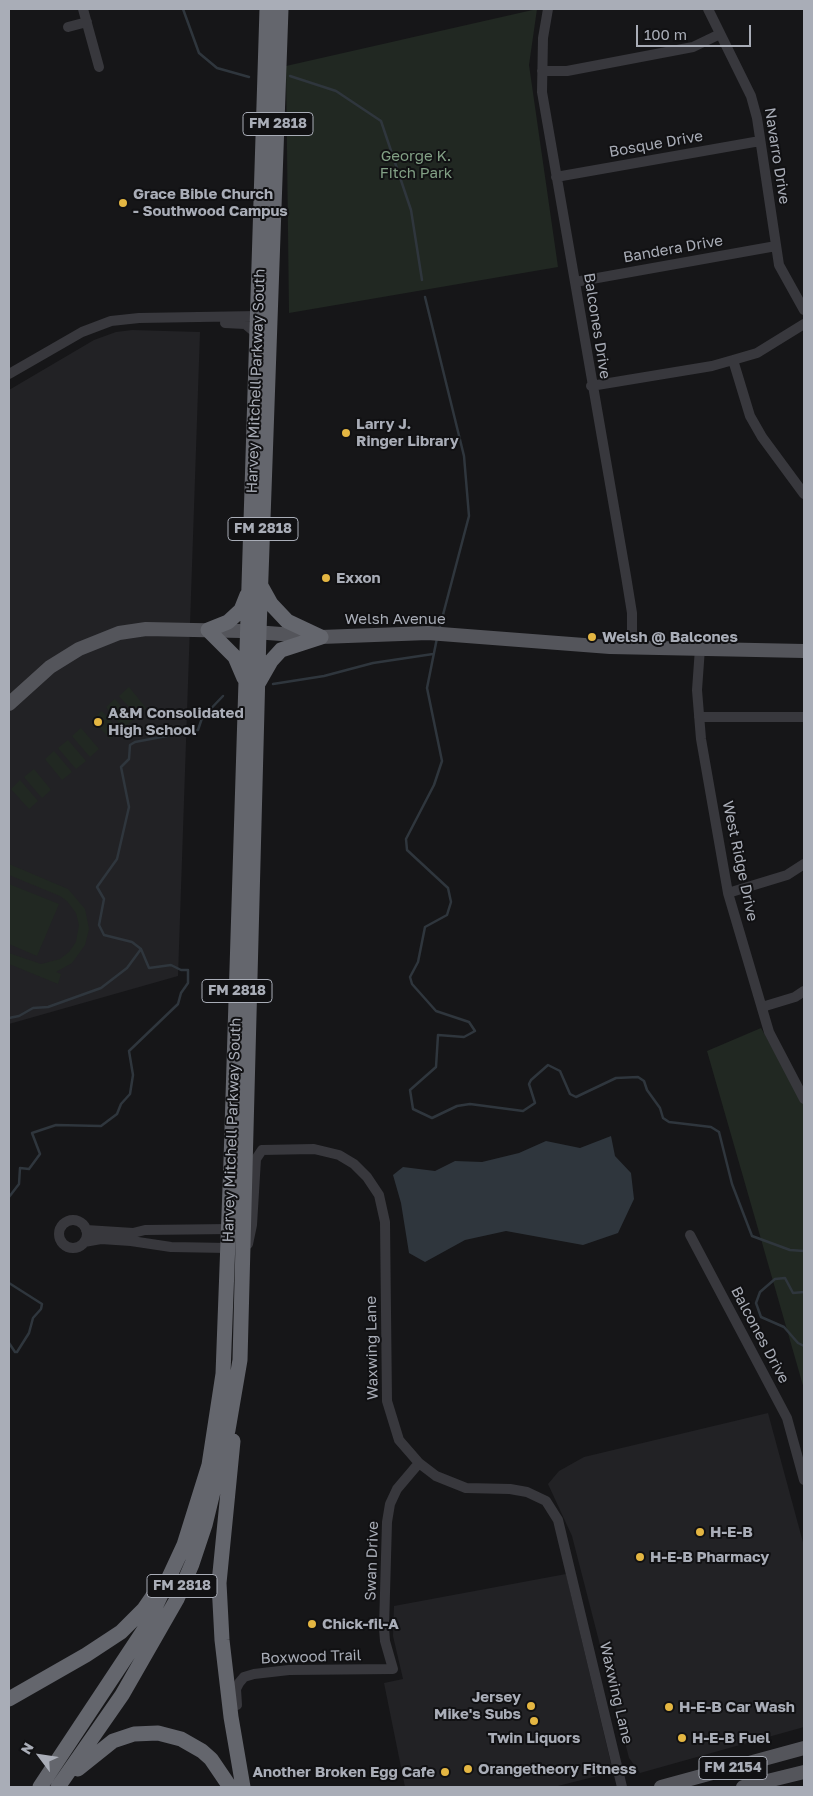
<!DOCTYPE html>
<html>
<head>
<meta charset="utf-8">
<style>
  body { margin:0 }
  #map { position:relative; width:813px; height:1796px; overflow:hidden; background:#161618; font-family:"Golos Text",sans-serif }
  canvas { display:block }
  .frame { position:absolute; inset:0; border:10px solid #a9adb7; pointer-events:none }
  .north { position:absolute; left:15px; top:1731px; width:50px; height:50px; -webkit-text-stroke:4px #111113; paint-order:stroke; rotate:301deg; font-size:14px; font-weight:700; line-height:20px; text-align:center; color:#a9adb7 }
  .north::after { content:''; display:block; margin:auto; width:18px; height:22px; background:#a9adb7; clip-path:polygon(50% 0,100% 100%,50% 72%,0 100%) }
  .scale { position:absolute; left:636px; top:25px; width:115px; height:22px; box-sizing:border-box; border:2px solid #a9adb7; border-top:0; padding-left:6px; font-size:15px; line-height:18px; white-space:nowrap; color:#a9adb7; -webkit-text-stroke:4px #111113; paint-order:stroke }
</style>
</head>
<body>
<div id="map">
<canvas width="813" height="1796"></canvas>
<div class="frame"></div>
<div class="north">N</div>
<div class="scale">100 m</div>
</div>
<script>
const ctx = document.querySelector('canvas').getContext('2d');
ctx.lineJoin = 'round';
function paint(path, color) { ctx.fillStyle = color; ctx.fill(path, 'evenodd'); }
const poly = rows => new Path2D(rows.map(r => 'M' + r).join(''));
function strokePath(path, color, width, dash) { ctx.strokeStyle = color; ctx.lineWidth = width; ctx.lineCap = dash ? 'butt' : 'round'; ctx.setLineDash(dash || []); ctx.stroke(path); }
function drawText(font, color, halo, rows, align = 'center') {
  ctx.font = font + ' "Golos Text",sans-serif'; ctx.lineWidth = 4; ctx.setLineDash([]); ctx.textBaseline = 'middle'; ctx.strokeStyle = halo; ctx.fillStyle = color; for (const [text, x, y, turn = 0] of rows) {
    ctx.save(); ctx.translate(x, y); ctx.rotate((+turn || 0) * Math.PI / 180); ctx.textAlign = isNaN(turn) ? turn : align; if (halo) ctx.strokeText(text, 0, 0); ctx.fillText(text, 0, 0); ctx.restore();
  }
}
const built = poly([
  [132,330,200,332,178,976,9,1024,9,390,94,340,116,332],
  [768,1413,804,1546,804,1727,640,1773,629,1758,572,1536,548,1484,559,1471,584,1457],
  [566,1574,613,1772,554,1787,405,1787,384,1683,403,1679,393,1636,394,1606]
]);
const green = poly([
  [537,9,529,65,558,267,289,313,286,66],
  [129,687,146,708,137,716,119,696],
  [115,699,133,720,123,728,106,707],
  [102,711,119,731,110,739,92,719],
  [81,728,99,749,90,757,72,736],
  [68,740,86,761,76,769,58,748],
  [54,751,72,772,62,780,45,759],
  [34,769,51,790,42,798,24,777],
  [20,780,38,801,29,809,11,789],
  [9,864,68,889,85,909,89,929,85,945,72,963,56,972,61,974,58,984,9,964,9,953,41,964,60,959,69,952,76,942,79,925,76,913,67,901,60,896,9,875],
  [9,884,59,904,37,956,9,944],
  [761,1028,804,1103,804,1389,707,1051]
]);
const water = poly([
  [611,1136,615,1156,631,1173,634,1199,618,1233,583,1245,506,1231,465,1240,425,1262,409,1253,401,1203,393,1175,403,1167,435,1171,455,1161,482,1162,519,1153,546,1141,580,1148]
]);
const stream = poly([
  [183,9,199,53,217,68,249,77],
  [290,76,336,91,381,121,411,210,422,280],
  [425,297,464,456,469,516,439,630],
  [437,638,427,688,442,761,434,785,406,839,407,850,448,888,451,902,447,915,425,927,418,962,410,977,412,984,436,1011,469,1022,475,1031,464,1037,438,1035,436,1067,410,1090,413,1109,432,1118,457,1106,470,1104,523,1111,535,1103,529,1084,531,1080,548,1065,560,1071,570,1094,576,1097,616,1078,638,1077,644,1081,647,1090,660,1108,663,1118,669,1122,711,1127,719,1132,732,1184,752,1236,790,1250,804,1251],
  [273,684,324,676,373,663,433,654],
  [9,1018,19,1016,33,1008,48,1007,101,988,127,968,141,949],
  [9,1197,19,1184,20,1168,29,1169,40,1154,32,1133,56,1125,101,1126,117,1114,121,1104,130,1094,133,1075,129,1051,178,1004,181,993,188,983,188,970,181,970,171,965,149,968,141,949,132,942,104,935,99,925,104,899,97,887,117,859,129,807,121,767,129,759,130,745,135,742,198,730,202,718,223,696],
  [9,1283,42,1304,41,1309,33,1318,29,1333,17,1352,15,1352,9,1343],
  [804,1292,793,1293,785,1278,775,1279,760,1292,756,1303,761,1317,784,1327,798,1343,804,1346]
]);
const minor = poly([
  [83,9,99,67],
  [548,9,543,38,542,92,626,576,632,613,632,647],
  [708,9,751,96,757,118,779,265,804,310],
  [68,27,87,22],
  [542,71,567,71,693,47,720,34],
  [556,177,760,141],
  [575,282,776,246],
  [225,323,245,324,257,334],
  [733,360,750,416,762,437,804,494],
  [9,374,82,332,111,321,139,318,258,316],
  [591,386,712,366,733,360,757,353,804,324],
  [700,648,697,690,701,739,728,893,769,1032,804,1099],
  [699,717,804,717],
  [728,893,787,875,804,864],
  [762,1007,795,997,804,991],
  [262,1150,314,1149,339,1155,354,1164,367,1177,379,1195,385,1222,387,1401,399,1440,419,1463,436,1476,466,1488,510,1489,527,1492,546,1501,558,1520,622,1787],
  '59 1234a14 14 0 1 1 28 0a14 14 0 1 1-28 0Z',
  [86,1230,133,1233,145,1230,229,1229],
  [690,1235,787,1418,804,1480],
  [84,1242,101,1239,131,1241,171,1247,228,1248],
  [248,1244,252,1225,256,1159,262,1150],
  [237,1705,236,1689,239,1683,244,1677,254,1674,289,1670,393,1669,385,1641,384,1628,387,1522,390,1504,397,1489,419,1463]
]);
const major = poly([
  [9,704,50,667,79,649,119,633,146,629,241,631,321,637,428,633,610,647,804,651],
  [661,1787,804,1748],
  [743,1787,804,1772]
]);
const highway = poly([
  [261,586,271,604,287,621,321,637],
  [244,678,235,657,208,630,228,622,241,610,247,595],
  [259,682,271,661,281,650,321,637],
  [233,1441,219,1583,222,1640,231,1717,243,1787],
  [9,1699,86,1655,121,1632,144,1609,155,1593],
  [78,1769,113,1741,134,1734,158,1733,181,1739,202,1751,211,1759,230,1787],
  [40,1787,146,1627,184,1545,209,1465,223,1374,231,1161,267,9],
  [58,1787,122,1695,177,1599,192,1564,205,1525,228,1430,240,1360,259,632,281,9]
]);
const markers = [
  [123,203,5,"#e4b642"],
  [346,433,5,"#e4b642"],
  [326,578,5,"#e4b642"],
  [592,637,5,"#e4b642"],
  [98,722,5,"#e4b642"],
  [700,1532,5,"#e4b642"],
  [640,1557,5,"#e4b642"],
  [312,1624,5,"#e4b642"],
  [531,1706,5,"#e4b642"],
  [669,1707,5,"#e4b642"],
  [534,1721,5,"#e4b642"],
  [682,1738,5,"#e4b642"],
  [468,1769,5,"#e4b642"],
  [445,1772,5,"#e4b642"]
];
const shields = [
  [278,124,70],
  [263,529,70],
  [237,991,70],
  [182,1586,70],
  [733,1768,68]
];
const shieldNames = [
  ["FM 2818",278,124],
  ["FM 2818",263,529],
  ["FM 2818",237,991],
  ["FM 2818",182,1586],
  ["FM 2154",733,1768]
];
const streetNames = [
  ["Bosque Drive",656,144,-10],
  ["Navarro Drive",777,156,81],
  ["Bandera Drive",673,249,-10],
  ["Balcones Drive",597,326,81],
  ["Harvey Mitchell Parkway South",256,381,-88],
  ["Welsh Avenue",395,619],
  ["West Ridge Drive",740,861,78],
  ["Harvey Mitchell Parkway South",232,1130,-88],
  ["Balcones Drive",760,1335,62],
  ["Waxwing Lane",372,1348,-91],
  ["Swan Drive",372,1561,-88],
  ["Boxwood Trail",311,1657,-2],
  ["Waxwing Lane",616,1693,77]
];
const parkNames = [
  ["George K.",416,156],
  ["Fitch Park",416,173]
];
const poiNames = [
  ["Grace Bible Church",133,194],
  ["- Southwood Campus",133,211],
  ["Larry J.",356,424],
  ["Ringer Library",356,441],
  ["Exxon",336,578],
  ["Welsh @ Balcones",602,637],
  ["A&M Consolidated",108,713],
  ["High School",108,730],
  ["H-E-B",710,1532],
  ["H-E-B Pharmacy",650,1557],
  ["Chick-fil-A",322,1624],
  ["Jersey",521,1697,"right"],
  ["Mike's Subs",521,1714,"right"],
  ["H-E-B Car Wash",679,1707],
  ["Twin Liquors",534,1738,"center"],
  ["H-E-B Fuel",692,1738],
  ["Orangetheory Fitness",478,1769],
  ["Another Broken Egg Cafe",435,1772,"right"]
];
paint(built, '#222225');
paint(green, '#212822');
paint(water, '#2f363d');
strokePath(stream, '#2f363d', 2.5);
strokePath(minor, '#38383d', 10);
strokePath(major, '#54555b', 14);
strokePath(highway, '#64666d', 15);
for (const [x, y, r, color] of markers) { const dot = new Path2D(); dot.arc(x, y, r, 0, 2 * Math.PI); ctx.fillStyle = color; ctx.fill(dot); strokePath(dot, '#111113', 2); }
for (const [x, y, w] of shields) { const box = new Path2D(); box.roundRect(x - w / 2, y - 11.5, w, 23, 4); ctx.fillStyle = '#111113'; ctx.fill(box); strokePath(box, '#a9adb7', 1); }
drawText('bold 14px', '#a9adb7', null, shieldNames);
drawText('15px', '#a9adb7', '#111113', streetNames);
drawText('15px', '#82a085', '#111113', parkNames);
drawText('bold 15px', '#a9adb7', '#111113', poiNames, 'left');
</script>
</body>
</html>
